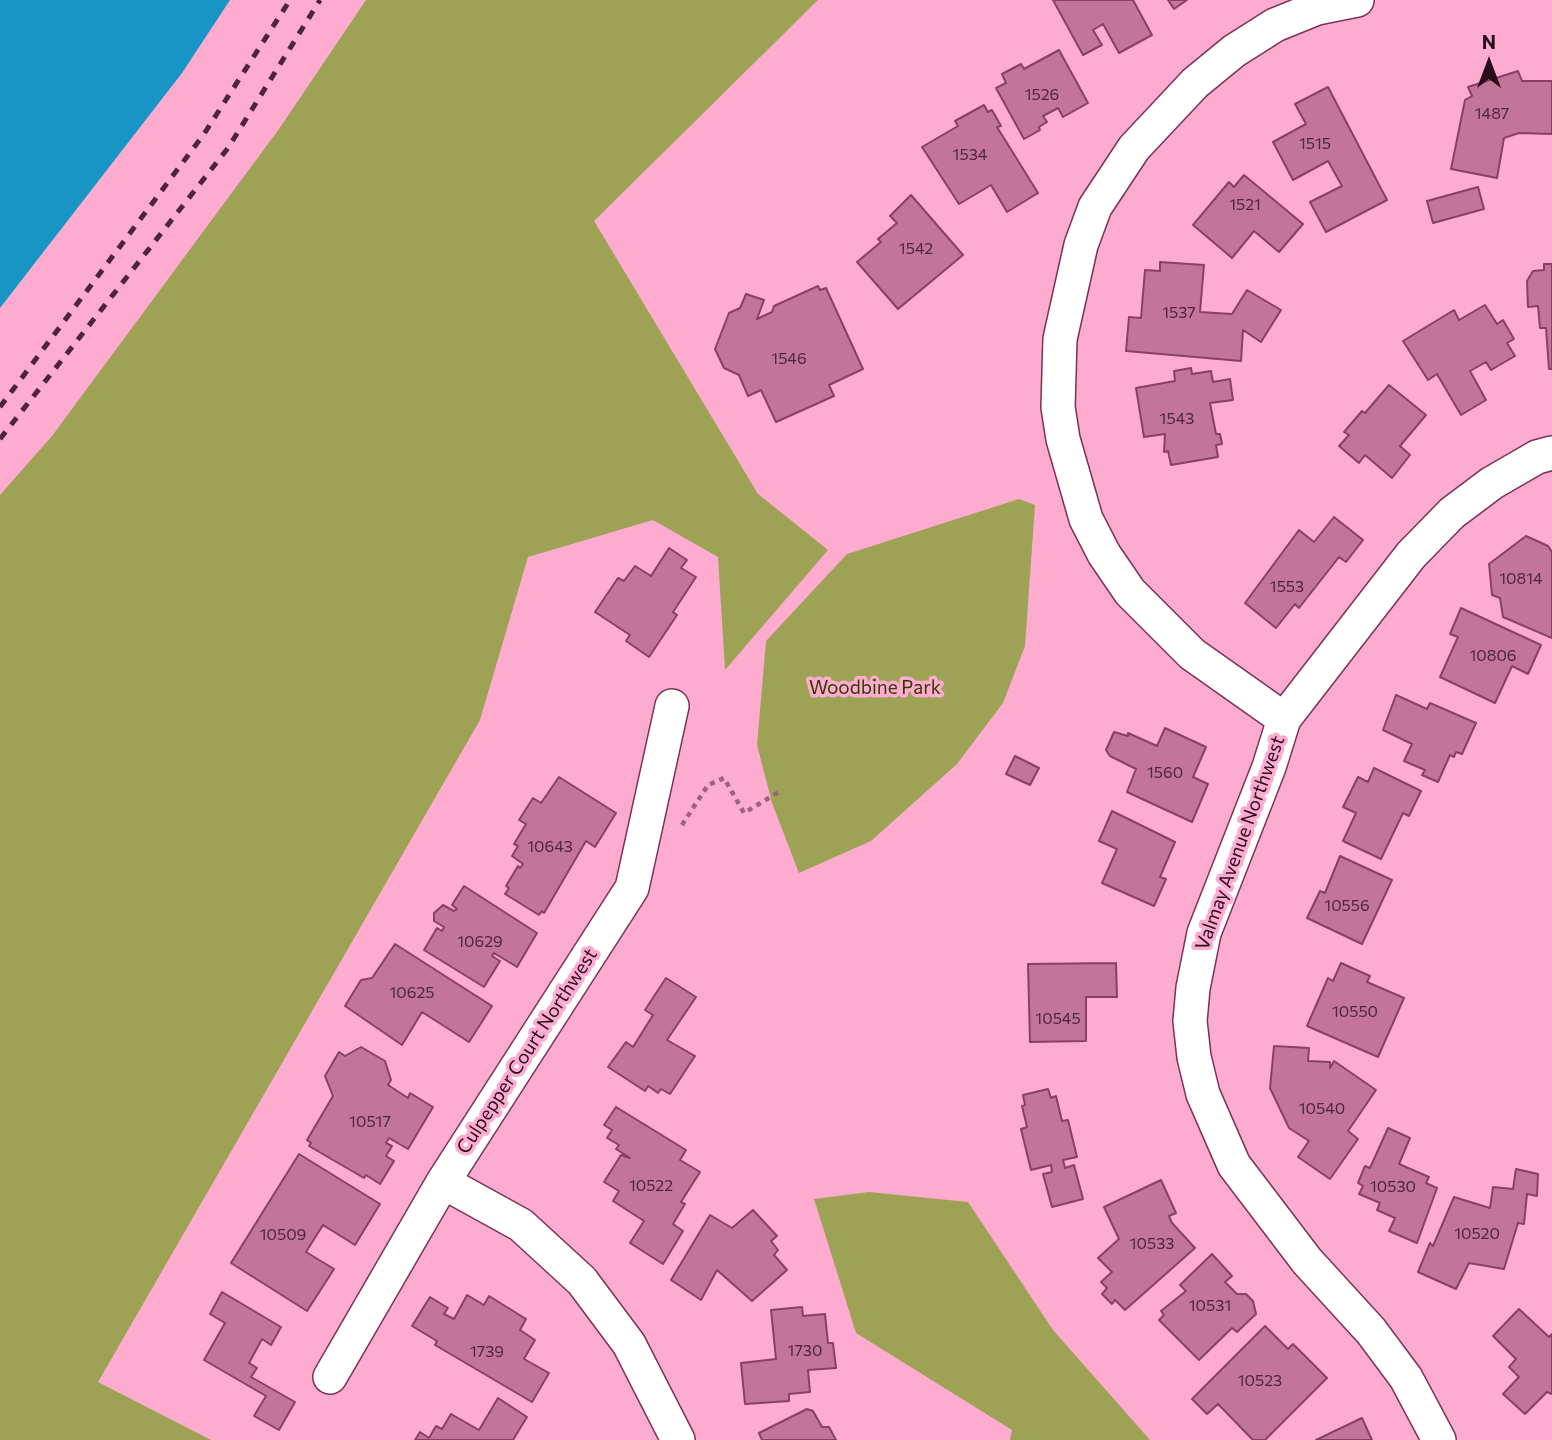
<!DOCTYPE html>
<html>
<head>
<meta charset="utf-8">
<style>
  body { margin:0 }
  #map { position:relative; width:1552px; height:1440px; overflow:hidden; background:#feabd0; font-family:Commissioner,sans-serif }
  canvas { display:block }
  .north { position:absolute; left:1454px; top:28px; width:70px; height:70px; -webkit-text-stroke:5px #feabd0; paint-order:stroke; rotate:0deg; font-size:19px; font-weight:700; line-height:28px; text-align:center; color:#2a0c1b }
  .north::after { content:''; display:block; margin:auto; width:24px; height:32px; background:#2a0c1b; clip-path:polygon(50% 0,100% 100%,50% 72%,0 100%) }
</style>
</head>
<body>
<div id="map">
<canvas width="1552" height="1440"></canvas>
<div class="north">N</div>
</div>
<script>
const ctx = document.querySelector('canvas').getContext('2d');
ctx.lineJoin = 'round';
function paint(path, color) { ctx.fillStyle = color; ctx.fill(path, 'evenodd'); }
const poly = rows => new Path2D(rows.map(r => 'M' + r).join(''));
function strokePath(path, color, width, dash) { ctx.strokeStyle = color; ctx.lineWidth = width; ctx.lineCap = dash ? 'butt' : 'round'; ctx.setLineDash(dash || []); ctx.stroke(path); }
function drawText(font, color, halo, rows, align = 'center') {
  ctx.font = font + ' Commissioner,sans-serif'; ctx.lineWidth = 7; ctx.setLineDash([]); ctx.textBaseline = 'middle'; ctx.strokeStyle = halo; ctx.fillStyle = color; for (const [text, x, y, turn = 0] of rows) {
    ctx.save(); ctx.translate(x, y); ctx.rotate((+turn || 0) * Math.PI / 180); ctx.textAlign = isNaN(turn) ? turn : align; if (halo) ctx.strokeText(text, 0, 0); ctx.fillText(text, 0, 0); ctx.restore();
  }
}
const green = poly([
  [366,0,818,0,594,221,758,494,828,550,725,670,718,557,653,520,528,557,480,720,98,1382,211,1440,0,1440,0,495,52,436,279,129],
  [1019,499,1035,505,1025,646,1003,703,957,764,871,841,799,873,772,803,757,745,766,641,847,554],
  [869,1192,968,1202,1053,1330,1150,1440,1010,1440,1012,1430,856,1333,814,1199]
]);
const water = poly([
  [0,0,230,0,182,73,0,308]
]);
const building = poly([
  [1053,0,1133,0,1152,35,1119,53,1103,24,1093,30,1102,45,1083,55,1053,0],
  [1168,0,1187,0,1174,9,1168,0],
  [1059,50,1088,103,1063,117,1058,108,1043,116,1047,122,1039,127,1040,130,1024,139,996,88,1006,83,1002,74,1021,64,1024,69,1059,50],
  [1518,71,1522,81,1552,81,1552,134,1519,133,1504,138,1497,178,1451,169,1465,100,1472,96,1468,87,1518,71],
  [1328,87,1387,200,1326,232,1310,202,1342,186,1328,161,1293,180,1273,142,1306,124,1295,104,1328,87],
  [984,105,988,112,992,110,1001,126,997,127,1038,193,1007,212,991,185,959,204,922,147,958,126,955,121,984,105],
  [1244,175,1303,224,1279,252,1254,231,1232,258,1193,225,1229,182,1234,187,1244,175],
  [1478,187,1484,209,1433,223,1427,201,1478,187],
  [911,195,963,255,898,309,857,262,881,242,878,239,897,223,890,216,911,195],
  [1160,262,1204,265,1200,312,1232,314,1247,290,1281,310,1261,342,1243,330,1241,361,1126,351,1129,317,1141,318,1145,270,1160,271,1160,262],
  [1544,264,1552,264,1552,369,1549,369,1546,328,1540,328,1538,306,1528,307,1527,281,1533,271,1544,270,1544,264],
  [818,286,820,290,826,288,863,369,829,385,834,396,776,422,761,390,748,396,739,375,724,368,715,349,729,313,740,308,746,294,764,300,757,319,772,312,774,306,818,286],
  [1485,305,1497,324,1503,320,1514,339,1507,343,1515,356,1491,370,1486,362,1470,371,1486,400,1461,415,1437,374,1428,380,1403,341,1454,310,1459,320,1485,305],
  [1191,368,1192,374,1211,371,1213,382,1230,379,1233,400,1210,403,1216,434,1220,434,1222,444,1216,445,1218,457,1171,465,1168,451,1164,452,1165,434,1144,437,1136,388,1175,381,1174,371,1191,368],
  [1389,385,1426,415,1400,446,1410,455,1392,478,1365,455,1359,463,1339,446,1349,435,1344,432,1362,411,1365,413,1389,385],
  [1334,517,1363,540,1346,562,1339,557,1299,608,1295,604,1276,628,1245,603,1299,530,1314,542,1334,517],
  [1526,536,1548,546,1552,552,1552,638,1503,617,1500,598,1492,595,1489,564,1526,536],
  [669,548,687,560,681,568,696,577,673,612,677,615,649,657,626,641,630,635,595,612,618,578,624,581,635,566,651,576,669,548],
  [1461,608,1541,645,1528,674,1512,666,1495,703,1440,677,1458,637,1450,634,1461,608],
  [1396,695,1427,709,1430,703,1476,723,1462,754,1456,752,1454,757,1450,755,1438,782,1422,775,1425,770,1404,761,1412,744,1383,730,1396,695],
  [1165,728,1206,747,1193,777,1208,784,1192,822,1127,792,1136,769,1110,756,1106,750,1114,732,1128,736,1128,733,1157,746,1165,728],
  [1015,756,1039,768,1030,785,1006,774,1015,756],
  [1374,768,1421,791,1409,816,1403,813,1381,859,1343,841,1356,813,1343,807,1358,777,1368,782,1374,768],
  [559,777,616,813,595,847,586,841,544,913,542,911,539,915,505,894,509,888,506,886,518,866,520,868,523,864,512,856,518,846,514,844,526,824,519,820,533,798,541,803,559,777],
  [1112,811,1175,842,1160,877,1166,879,1154,906,1102,883,1117,849,1099,841,1112,811],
  [1340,856,1392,880,1362,944,1307,918,1320,891,1325,893,1340,856],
  [464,886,537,933,517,967,494,953,492,956,500,961,484,987,424,950,437,928,442,931,444,927,434,921,434,913,443,905,454,911,457,909,452,905,464,886],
  [395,944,492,1006,469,1042,422,1012,402,1045,345,1006,361,980,372,978,395,944],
  [1116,963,1117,997,1086,997,1086,1041,1030,1042,1028,964,1116,963],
  [1341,963,1370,976,1367,982,1404,998,1378,1057,1307,1026,1328,978,1333,981,1341,963],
  [666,978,696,997,667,1040,695,1056,670,1094,661,1089,658,1093,648,1086,645,1091,608,1067,626,1042,633,1047,653,1015,645,1010,666,978],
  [1274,1046,1309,1048,1308,1061,1330,1062,1330,1068,1334,1061,1376,1090,1348,1131,1358,1139,1330,1179,1298,1157,1309,1141,1289,1128,1270,1088,1274,1046],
  [361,1047,385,1061,391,1080,388,1085,408,1098,410,1093,433,1107,408,1149,389,1138,386,1143,392,1146,386,1156,394,1161,380,1184,366,1175,364,1178,309,1146,311,1143,307,1140,333,1096,325,1076,339,1052,345,1056,361,1047],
  [1048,1089,1051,1098,1056,1096,1062,1121,1068,1120,1077,1157,1063,1160,1065,1168,1074,1165,1083,1199,1052,1207,1043,1174,1052,1172,1051,1165,1031,1170,1021,1129,1027,1127,1022,1106,1025,1105,1023,1095,1048,1089],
  [616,1107,686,1150,680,1160,700,1172,681,1202,685,1204,673,1224,683,1231,663,1264,630,1243,644,1221,613,1201,619,1191,604,1182,621,1155,630,1158,616,1149,619,1145,607,1138,612,1130,604,1125,616,1107],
  [1388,1128,1410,1138,1399,1164,1429,1177,1426,1183,1437,1188,1417,1243,1389,1231,1395,1218,1377,1210,1380,1203,1359,1194,1363,1186,1358,1183,1365,1166,1370,1168,1388,1128],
  [299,1154,380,1204,355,1245,323,1225,306,1252,334,1269,307,1311,231,1263,299,1154],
  [1516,1169,1538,1174,1537,1196,1527,1194,1524,1224,1518,1223,1504,1269,1469,1263,1456,1289,1418,1272,1430,1243,1433,1246,1454,1197,1490,1208,1493,1187,1513,1189,1516,1169],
  [1161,1180,1176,1213,1169,1216,1172,1223,1195,1248,1125,1310,1115,1300,1112,1304,1102,1294,1107,1288,1101,1282,1112,1272,1098,1258,1119,1239,1104,1207,1161,1180],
  [753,1210,777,1236,771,1241,778,1250,774,1255,787,1270,752,1301,717,1270,701,1300,671,1280,710,1215,732,1228,753,1210],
  [1212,1254,1232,1276,1225,1282,1237,1294,1246,1294,1253,1301,1256,1314,1237,1332,1232,1328,1199,1360,1159,1320,1164,1315,1161,1311,1186,1291,1180,1285,1212,1254],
  [222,1292,281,1327,271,1345,262,1339,249,1363,257,1368,251,1377,295,1402,279,1430,254,1416,266,1396,204,1360,225,1323,210,1314,222,1292],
  [467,1295,484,1305,489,1296,526,1319,520,1330,535,1340,524,1359,549,1373,532,1402,435,1345,437,1341,412,1326,430,1297,448,1308,444,1314,454,1319,467,1295],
  [802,1307,803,1316,825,1314,828,1343,833,1343,836,1368,808,1370,810,1392,789,1394,789,1401,745,1404,741,1363,776,1359,771,1310,802,1307],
  [1519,1309,1549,1337,1552,1334,1552,1394,1547,1392,1525,1414,1503,1394,1519,1377,1509,1367,1516,1359,1493,1336,1519,1309],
  [1265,1326,1288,1349,1293,1344,1327,1378,1265,1440,1253,1440,1218,1404,1207,1414,1192,1399,1265,1326],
  [498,1398,527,1417,513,1440,415,1440,420,1432,429,1438,436,1426,442,1429,451,1414,479,1430,498,1398],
  [807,1409,813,1411,822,1427,829,1427,836,1440,762,1440,759,1433,807,1409],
  [1362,1418,1372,1440,1316,1440,1362,1418]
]);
const path = poly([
  [682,825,708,785,724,778,744,813,782,790]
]);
const minor = poly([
  [1284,719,1192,654,1130,592,1104,554,1086,519,1063,439,1058,407,1060,339,1081,245,1095,207,1134,148,1195,83,1234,51,1275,25,1317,8,1357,0],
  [443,1182,521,1225,582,1281,629,1344,678,1440],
  [330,1377,443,1182,632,888,672,706],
  [1439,1440,1406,1378,1371,1331,1307,1261,1234,1165,1203,1094,1194,1057,1190,1021,1193,988,1204,933,1269,767,1284,719,1411,555,1452,513,1492,483,1537,457,1552,453]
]);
const rail = poly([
  [0,407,204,134,290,0],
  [0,439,228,148,320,0]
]);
const numberNames = [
  ["1526",1042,95],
  ["1487",1492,114],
  ["1515",1315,144],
  ["1534",970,155],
  ["1521",1245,205],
  ["1542",916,249],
  ["1537",1179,313],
  ["1546",789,359],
  ["1543",1177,419],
  ["10814",1521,579],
  ["1553",1287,587],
  ["10806",1493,656],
  ["1560",1165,773],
  ["10643",550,847],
  ["10556",1347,906],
  ["10629",480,942],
  ["10625",412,993],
  ["10550",1355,1012],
  ["10545",1058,1019],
  ["10540",1322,1109],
  ["10517",370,1122],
  ["10522",651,1186],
  ["10530",1393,1187],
  ["10520",1477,1234],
  ["10509",283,1235],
  ["10533",1152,1244],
  ["10531",1210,1306],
  ["1730",805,1351],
  ["1739",487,1352],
  ["10523",1260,1381]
];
const parkNames = [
  ["Woodbine Park",875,688]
];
const streetNames = [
  ["Valmay Avenue Northwest",1240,843,-70],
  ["Culpepper Court Northwest",527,1051,-57]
];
paint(green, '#9ea255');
paint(water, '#1894c5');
paint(building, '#c27598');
strokePath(building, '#884163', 2);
strokePath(minor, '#783355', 36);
strokePath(path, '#9d627d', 4.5, [5, 5]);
strokePath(minor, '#fff', 33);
strokePath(rail, '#4c2538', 5, [9, 9]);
drawText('16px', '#50263a', null, numberNames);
drawText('19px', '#373800', '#feabd0', parkNames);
drawText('19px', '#2a0c1b', '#feabd0', streetNames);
</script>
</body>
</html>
